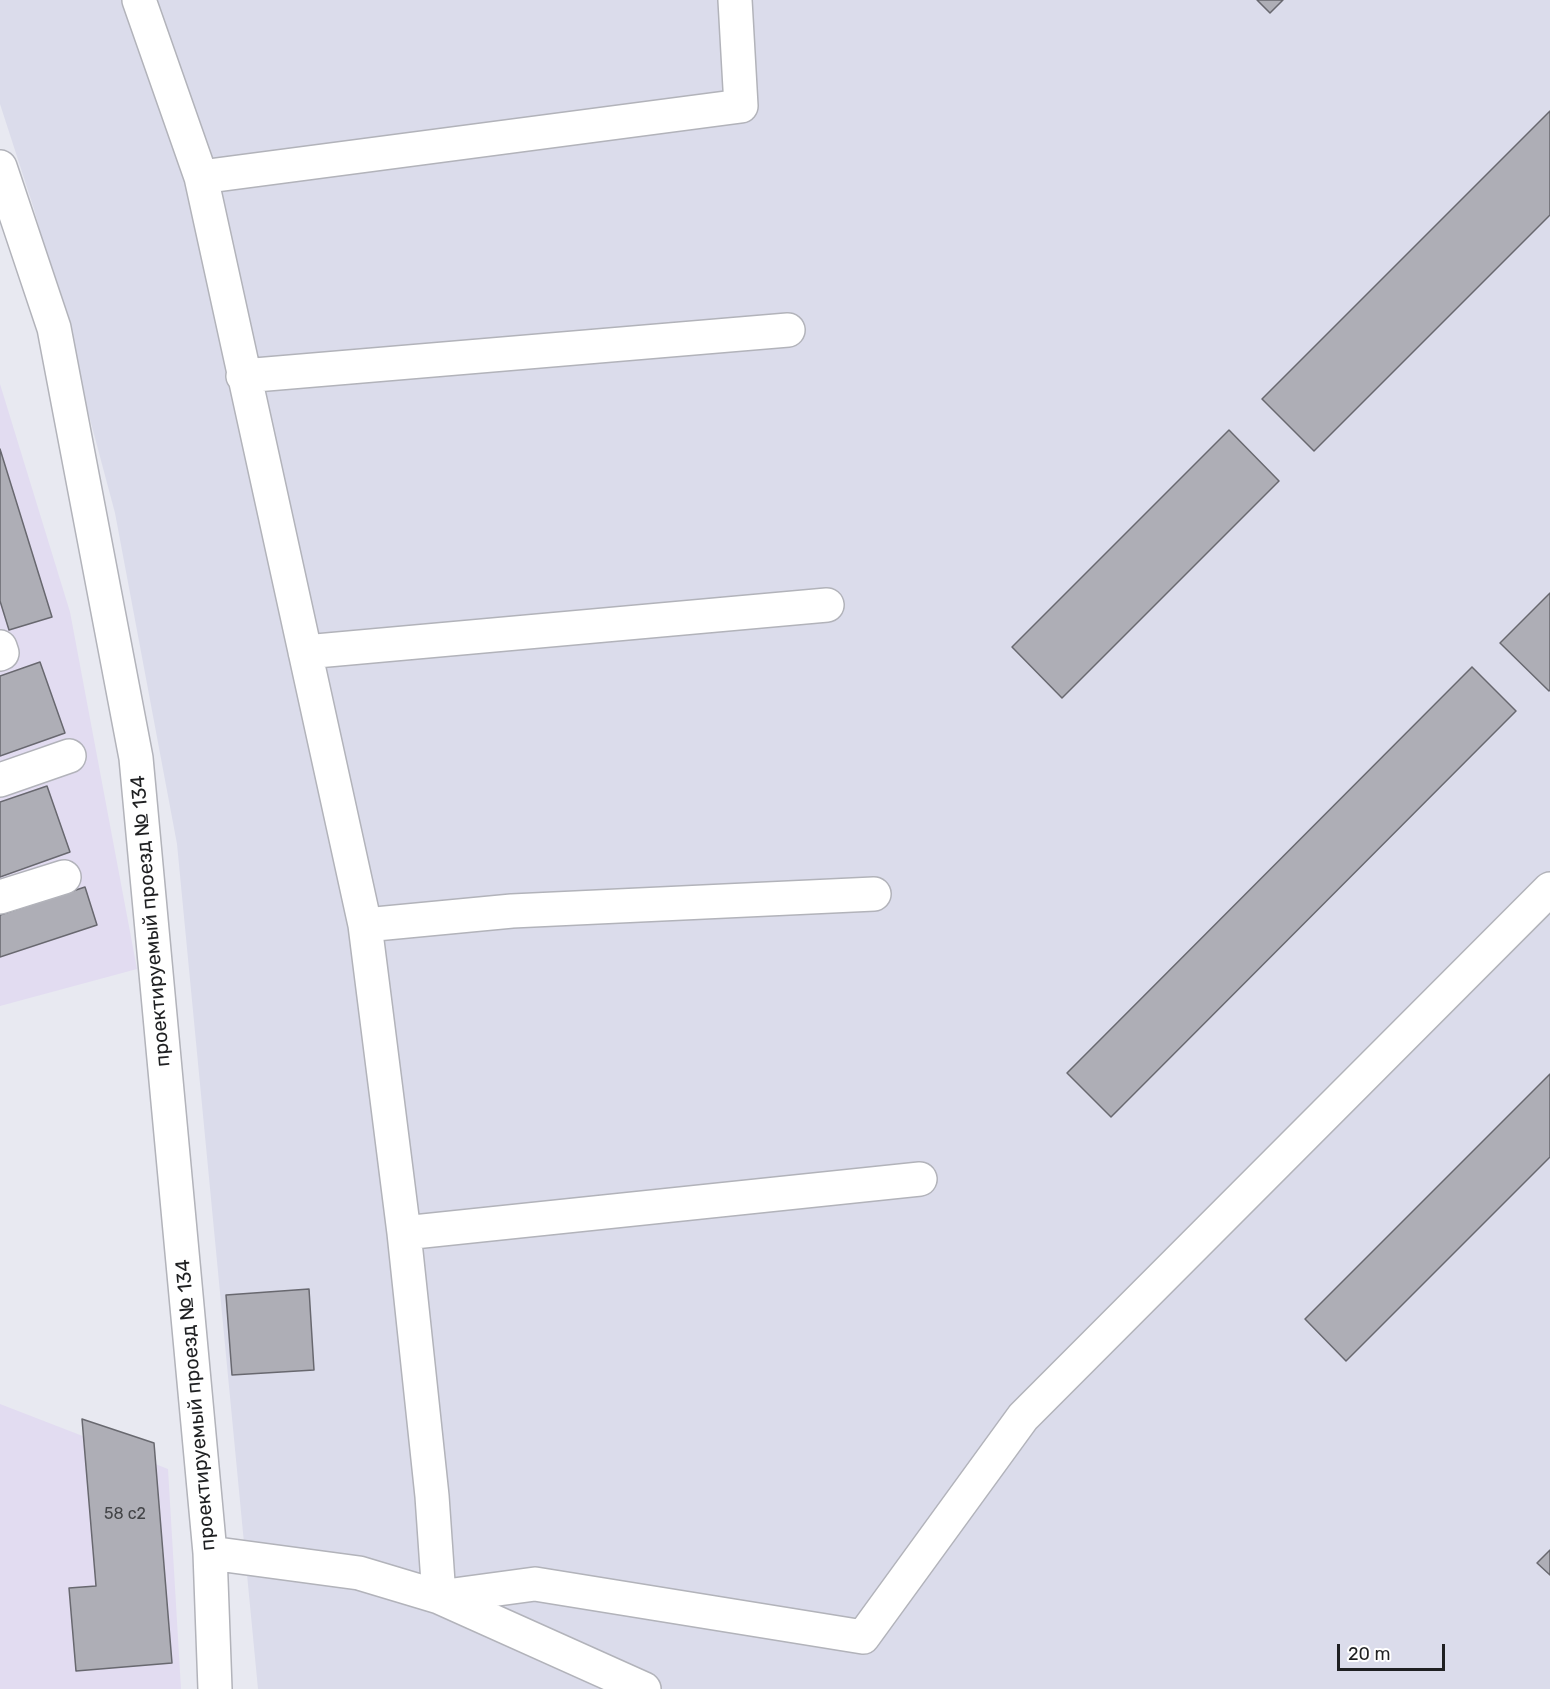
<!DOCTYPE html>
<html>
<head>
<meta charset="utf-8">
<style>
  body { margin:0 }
  #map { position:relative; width:1550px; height:1689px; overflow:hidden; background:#e8e9f1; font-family:Rubik,sans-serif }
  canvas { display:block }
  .scale { position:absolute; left:1337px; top:1644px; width:108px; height:27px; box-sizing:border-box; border:3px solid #1f2022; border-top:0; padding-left:8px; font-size:18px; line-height:21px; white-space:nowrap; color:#1f2022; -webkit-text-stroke:4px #fff; paint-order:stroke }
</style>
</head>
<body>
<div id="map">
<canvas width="1550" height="1689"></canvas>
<div class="scale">20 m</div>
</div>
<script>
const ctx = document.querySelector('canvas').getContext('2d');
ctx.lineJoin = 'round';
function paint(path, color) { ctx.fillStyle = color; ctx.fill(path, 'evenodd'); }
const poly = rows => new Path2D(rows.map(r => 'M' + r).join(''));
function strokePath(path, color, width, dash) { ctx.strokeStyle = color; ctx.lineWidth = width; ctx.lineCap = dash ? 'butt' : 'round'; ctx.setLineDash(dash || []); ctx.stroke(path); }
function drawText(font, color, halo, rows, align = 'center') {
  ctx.font = font + ' Rubik,sans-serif'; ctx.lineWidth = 5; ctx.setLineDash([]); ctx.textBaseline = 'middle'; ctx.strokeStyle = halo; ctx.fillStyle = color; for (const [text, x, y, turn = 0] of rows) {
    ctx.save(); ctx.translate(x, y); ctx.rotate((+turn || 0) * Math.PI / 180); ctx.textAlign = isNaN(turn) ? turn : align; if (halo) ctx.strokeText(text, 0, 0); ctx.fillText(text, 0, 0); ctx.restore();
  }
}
const built = poly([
  [0,0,1550,0,1550,1689,258,1689,177,844,115,513,34,209,0,104]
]);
const industrial = poly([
  [0,384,70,612,137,969,0,1006],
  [0,1404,168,1469,181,1689,0,1689]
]);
const building = poly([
  [1257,0,1283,0,1270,13,1257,0],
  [1550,111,1550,215,1314,451,1262,399,1550,111],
  [1229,430,1279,481,1062,698,1012,647,1229,430],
  [0,449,52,617,9,630,0,601,0,449],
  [1550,593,1550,690,1549,691,1500,643,1550,593],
  [40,662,65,733,0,756,0,676,40,662],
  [1472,667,1516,711,1111,1117,1067,1073,1472,667],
  [47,786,70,852,0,877,0,802,47,786],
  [85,887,97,925,0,957,0,915,85,887],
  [1550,1074,1550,1157,1346,1361,1305,1319,1550,1074],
  [309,1289,314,1370,232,1375,226,1295,309,1289],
  [82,1419,154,1443,172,1663,76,1671,69,1588,96,1586,82,1419],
  [1550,1550,1550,1575,1537,1563,1550,1550]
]);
const minor = poly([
  [139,0,201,177,365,925,404,1233,432,1496,439,1597,644,1689],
  [0,167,54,328,136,758,210,1553,215,1689],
  [201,177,741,106,735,0],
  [243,376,788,330],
  [0,647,2,653,0,654],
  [305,652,827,605],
  [0,780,69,756],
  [0,897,64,877],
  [365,925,512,911,874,894],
  [404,1233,920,1179],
  [210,1553,359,1573,439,1597,535,1584,863,1637,1023,1417,1550,889]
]);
const numberNames = [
  ["58 с2",125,1514]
];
const streetNames = [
  ["проектируемый проезд № 134",151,921,-95],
  ["проектируемый проезд № 134",196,1405,-95]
];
paint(built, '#dbdceb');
paint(industrial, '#e2dcf1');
paint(building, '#aeaeb6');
strokePath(building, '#68686f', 1.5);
strokePath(minor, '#b2b3ba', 36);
strokePath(minor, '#fff', 33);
drawText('16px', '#434447', null, numberNames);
drawText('20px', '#1f2022', '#fff', streetNames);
</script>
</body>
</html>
